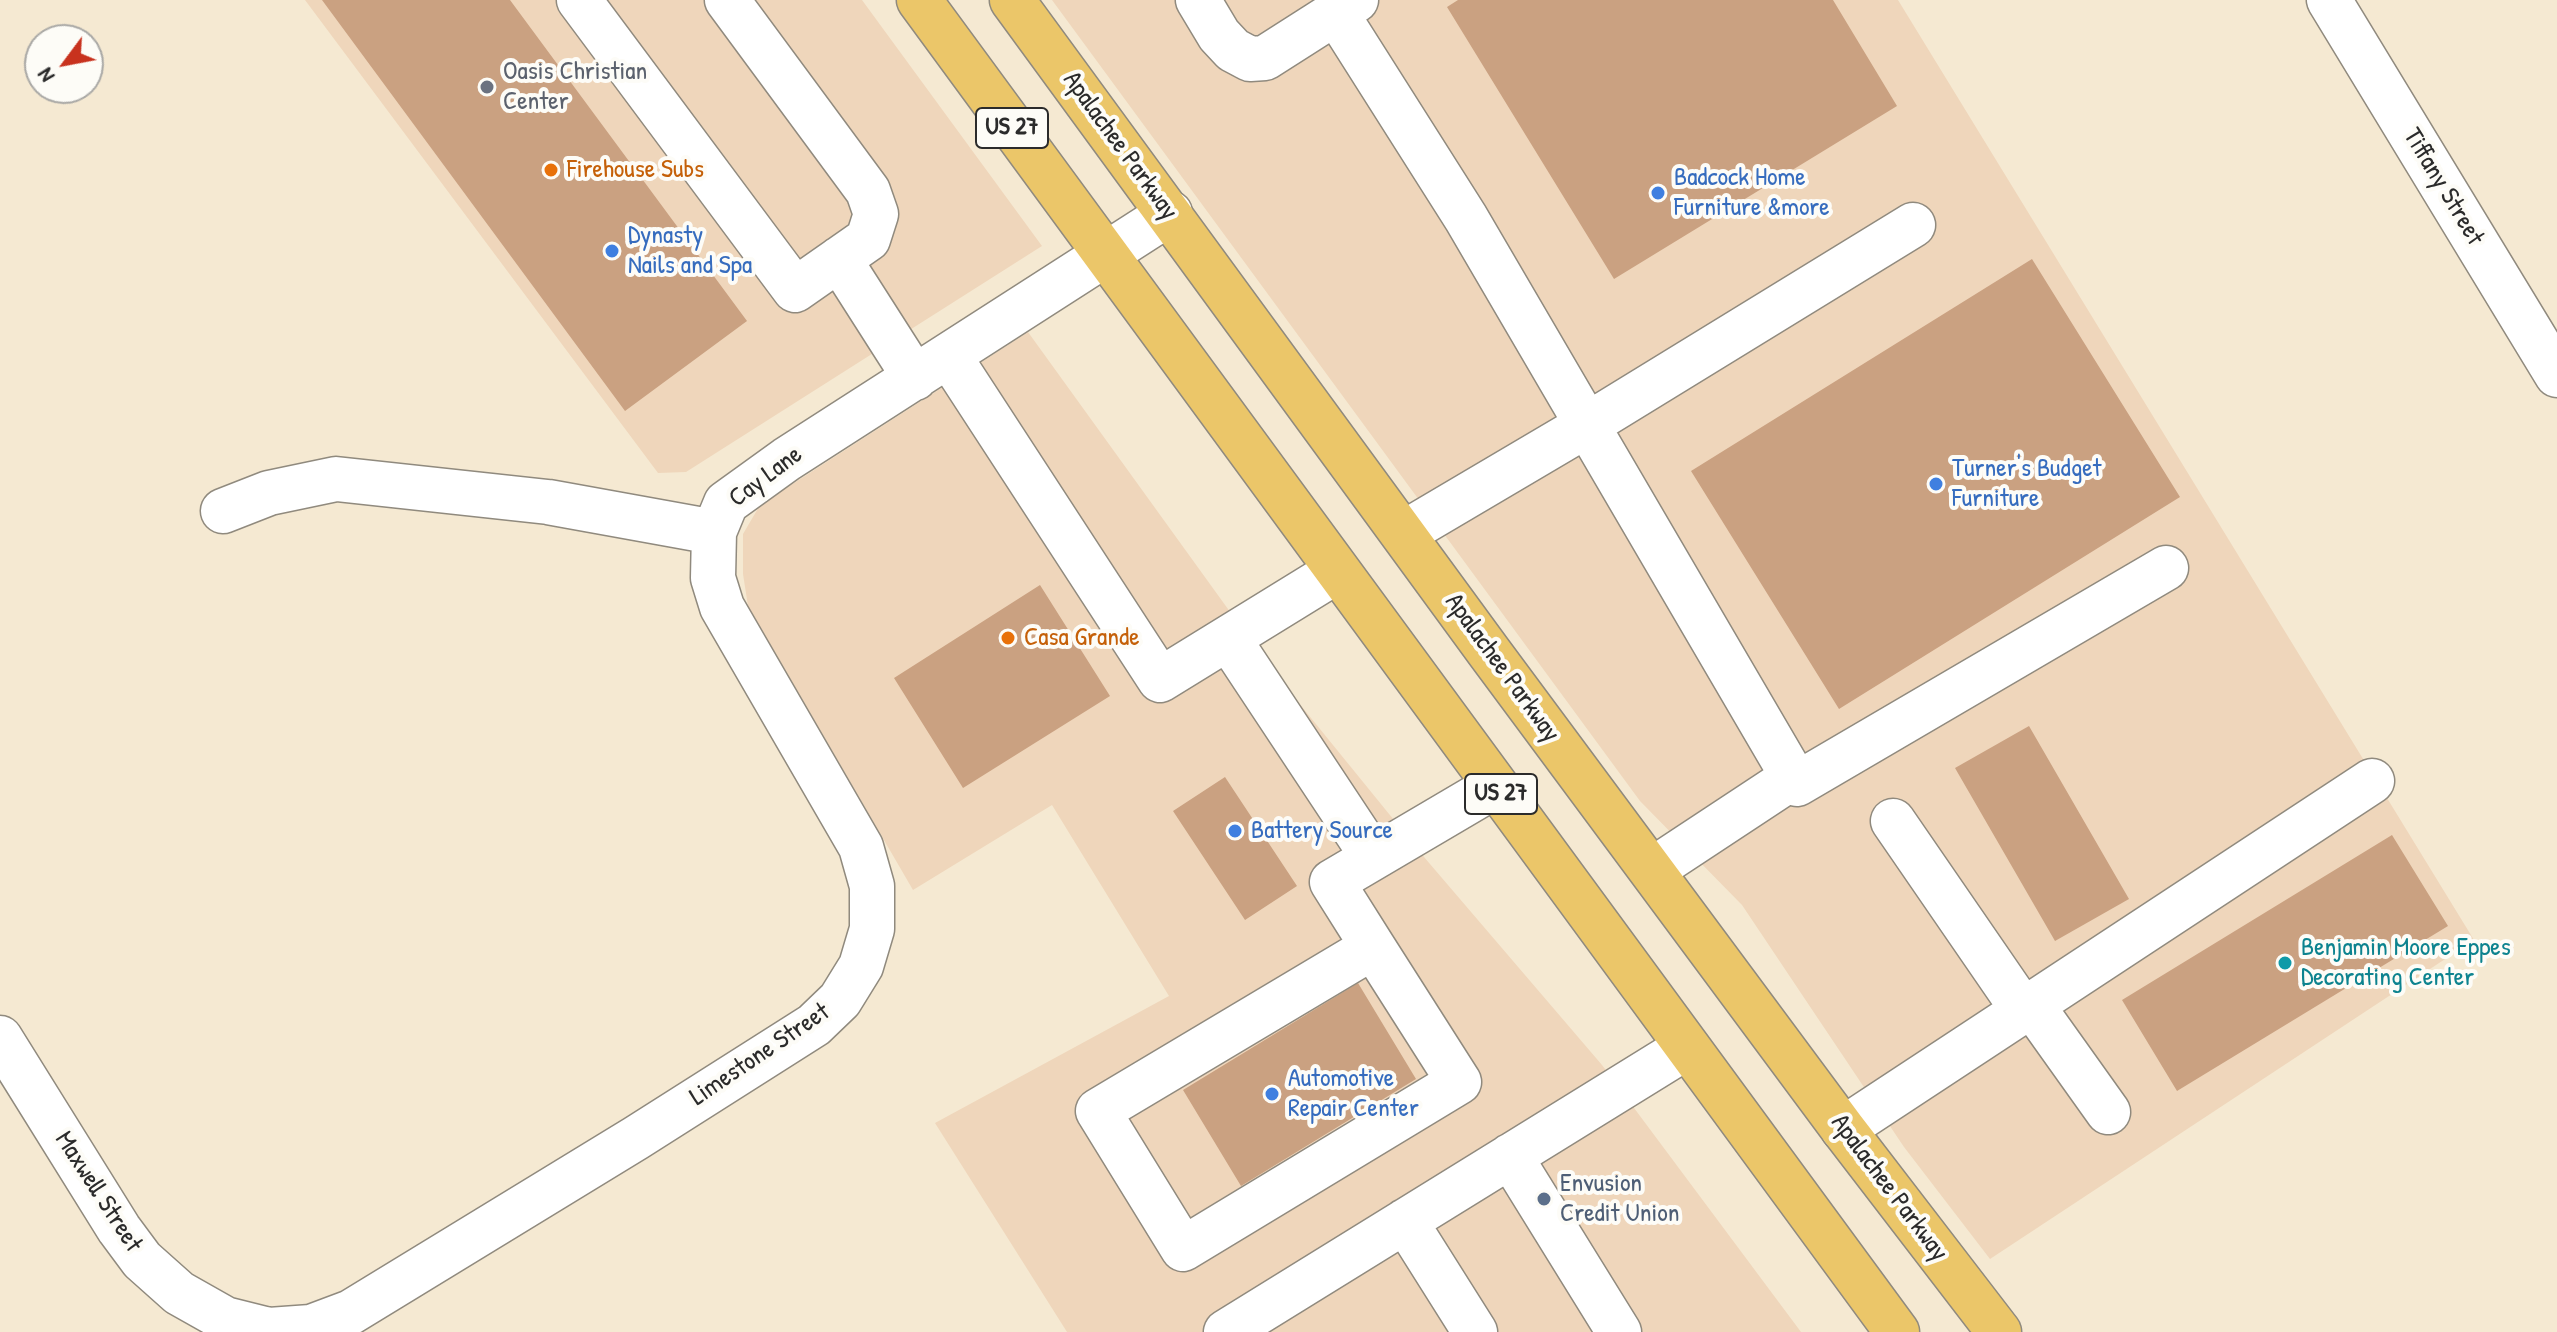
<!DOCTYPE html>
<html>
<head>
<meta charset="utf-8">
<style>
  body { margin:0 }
  #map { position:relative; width:2557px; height:1332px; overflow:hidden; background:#f5e9d2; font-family:"Patrick Hand",sans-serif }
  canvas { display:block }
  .north { position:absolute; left:24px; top:24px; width:80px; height:80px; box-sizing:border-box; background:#fdfcf7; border:2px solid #a9a8a5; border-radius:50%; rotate:238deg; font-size:22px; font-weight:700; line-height:32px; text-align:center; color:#2b2b2b }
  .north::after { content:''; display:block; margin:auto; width:28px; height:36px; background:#c8321e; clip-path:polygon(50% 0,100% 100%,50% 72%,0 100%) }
</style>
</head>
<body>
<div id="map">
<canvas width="2557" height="1332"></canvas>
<div class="north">N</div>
</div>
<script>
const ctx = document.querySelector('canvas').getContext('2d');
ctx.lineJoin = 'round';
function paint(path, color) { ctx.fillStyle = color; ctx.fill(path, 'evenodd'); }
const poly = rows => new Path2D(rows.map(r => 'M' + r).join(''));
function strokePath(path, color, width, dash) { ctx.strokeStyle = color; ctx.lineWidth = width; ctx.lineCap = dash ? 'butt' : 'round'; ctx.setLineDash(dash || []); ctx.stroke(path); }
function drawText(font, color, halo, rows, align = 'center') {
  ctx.font = font + ' "Patrick Hand",sans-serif'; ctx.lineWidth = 8; ctx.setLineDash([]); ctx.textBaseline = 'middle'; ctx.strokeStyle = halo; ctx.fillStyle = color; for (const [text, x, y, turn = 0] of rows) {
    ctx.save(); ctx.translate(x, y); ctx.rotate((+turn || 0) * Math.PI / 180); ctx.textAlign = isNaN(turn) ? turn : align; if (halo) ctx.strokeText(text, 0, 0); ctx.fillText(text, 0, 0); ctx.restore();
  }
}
const built = poly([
  [305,0,862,0,1042,246,686,472,658,473],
  [1052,0,1898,0,2474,940,1990,1259,1904,1147,1742,905,1640,801],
  [1028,332,1272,670,1424,857,1602,1065,1801,1332,1067,1332,935,1123,1169,996,1052,805,913,890,748,606,743,574,743,534,760,505]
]);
const building = poly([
  [322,0,510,0,747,321,625,411],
  [1458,0,1833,0,1897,106,1614,279,1447,7],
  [2032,259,2180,497,1839,709,1691,471],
  [1040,585,1110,696,963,788,894,678],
  [2029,726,2129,899,2055,941,1955,768],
  [1225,777,1297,886,1245,920,1173,811],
  [2392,835,2448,926,2177,1091,2122,1000],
  [1358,983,1416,1079,1241,1186,1183,1090]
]);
const minor = poly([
  [579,0,795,290,868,239,876,214,868,191,727,0],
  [1198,0,1219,35,1233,50,1250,59,1265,58,1356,0],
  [2329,0,2557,375],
  [1336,13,1466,218,1797,784,2166,568],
  [839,259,915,378],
  [949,356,1160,680,1337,571],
  [223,511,269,493,336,479,548,502,714,532],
  [1404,533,1587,425,1913,225],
  [1228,638,1373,857],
  [1893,821,2023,1010],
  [1652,870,1793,777],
  [1373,947,1098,1111,1183,1249,1459,1082,1373,947,1332,882,1495,786],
  [2031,1004,2108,1112],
  [0,1038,119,1229,142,1260,179,1293,225,1319,269,1330,311,1327,351,1312,636,1138,814,1025,840,1000,861,966,872,929,872,886,861,847,722,607,713,578,714,532,726,503,787,459,1170,213],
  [1843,1129,2372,781],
  [1510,1156,1619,1332],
  [1405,1221,1475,1332],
  [1226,1332,1687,1047]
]);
const major = poly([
  [919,0,1897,1332],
  [1012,0,1489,652,1843,1129,1999,1332]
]);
const markers = [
  [487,87,8,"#6b7280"],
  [551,170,8,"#e8710a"],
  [1658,193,8,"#3f7fe0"],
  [612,251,8,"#3f7fe0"],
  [1936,484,8,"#3f7fe0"],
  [1008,638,8,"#e8710a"],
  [1235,831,8,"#3f7fe0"],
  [2285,963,8,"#0f9aa8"],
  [1272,1094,8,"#3f7fe0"],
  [1544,1199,8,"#5c6f8a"]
];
const shields = [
  [1012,128,72],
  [1501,794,72]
];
const shieldNames = [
  ["US 27",1012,128],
  ["US 27",1501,794]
];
const worshipNames = [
  ["Oasis Christian",503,72],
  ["Center",503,102]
];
const streetNames = [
  ["Apalachee Parkway",1120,146,54],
  ["Tiffany Street",2443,187,59],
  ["Cay Lane",766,477,-37],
  ["Apalachee Parkway",1502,668,54],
  ["Limestone Street",760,1055,-34],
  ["Apalachee Parkway",1889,1188,53],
  ["Maxwell Street",98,1192,57]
];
const foodNames = [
  ["Firehouse Subs",567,170],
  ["Casa Grande",1024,638]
];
const shopNames = [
  ["Badcock Home",1674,178],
  ["Furniture &more",1674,208],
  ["Dynasty",628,236],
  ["Nails and Spa",628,266],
  ["Turner's Budget",1952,469],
  ["Furniture",1952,499],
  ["Battery Source",1251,831],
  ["Automotive",1288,1079],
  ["Repair Center",1288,1109]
];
const cultureNames = [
  ["Benjamin Moore Eppes",2301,948],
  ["Decorating Center",2301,978]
];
const serviceNames = [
  ["Envusion",1560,1184],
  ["Credit Union",1560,1214]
];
paint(built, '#efd6bb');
paint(building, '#caa181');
strokePath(minor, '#908a7e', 47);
strokePath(major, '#908a7e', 47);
strokePath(minor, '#fff', 44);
strokePath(major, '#ebc669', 44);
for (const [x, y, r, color] of markers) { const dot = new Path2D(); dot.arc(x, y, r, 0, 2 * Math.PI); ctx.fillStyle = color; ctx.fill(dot); strokePath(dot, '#fdfcf7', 3); }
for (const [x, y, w] of shields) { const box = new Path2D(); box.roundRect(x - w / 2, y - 20, w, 40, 6); ctx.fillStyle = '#fdfcf7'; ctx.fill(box); strokePath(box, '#2b2b2b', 2); }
drawText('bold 24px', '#2b2b2b', null, shieldNames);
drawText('26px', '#5b616d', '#fdfcf7', worshipNames, 'left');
drawText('26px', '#2b2b2b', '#fdfcf7', streetNames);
drawText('26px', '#c56008', '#fdfcf7', foodNames, 'left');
drawText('26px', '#366cbe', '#fdfcf7', shopNames, 'left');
drawText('26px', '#0d838f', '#fdfcf7', cultureNames, 'left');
drawText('26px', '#4e5e75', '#fdfcf7', serviceNames, 'left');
</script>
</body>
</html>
